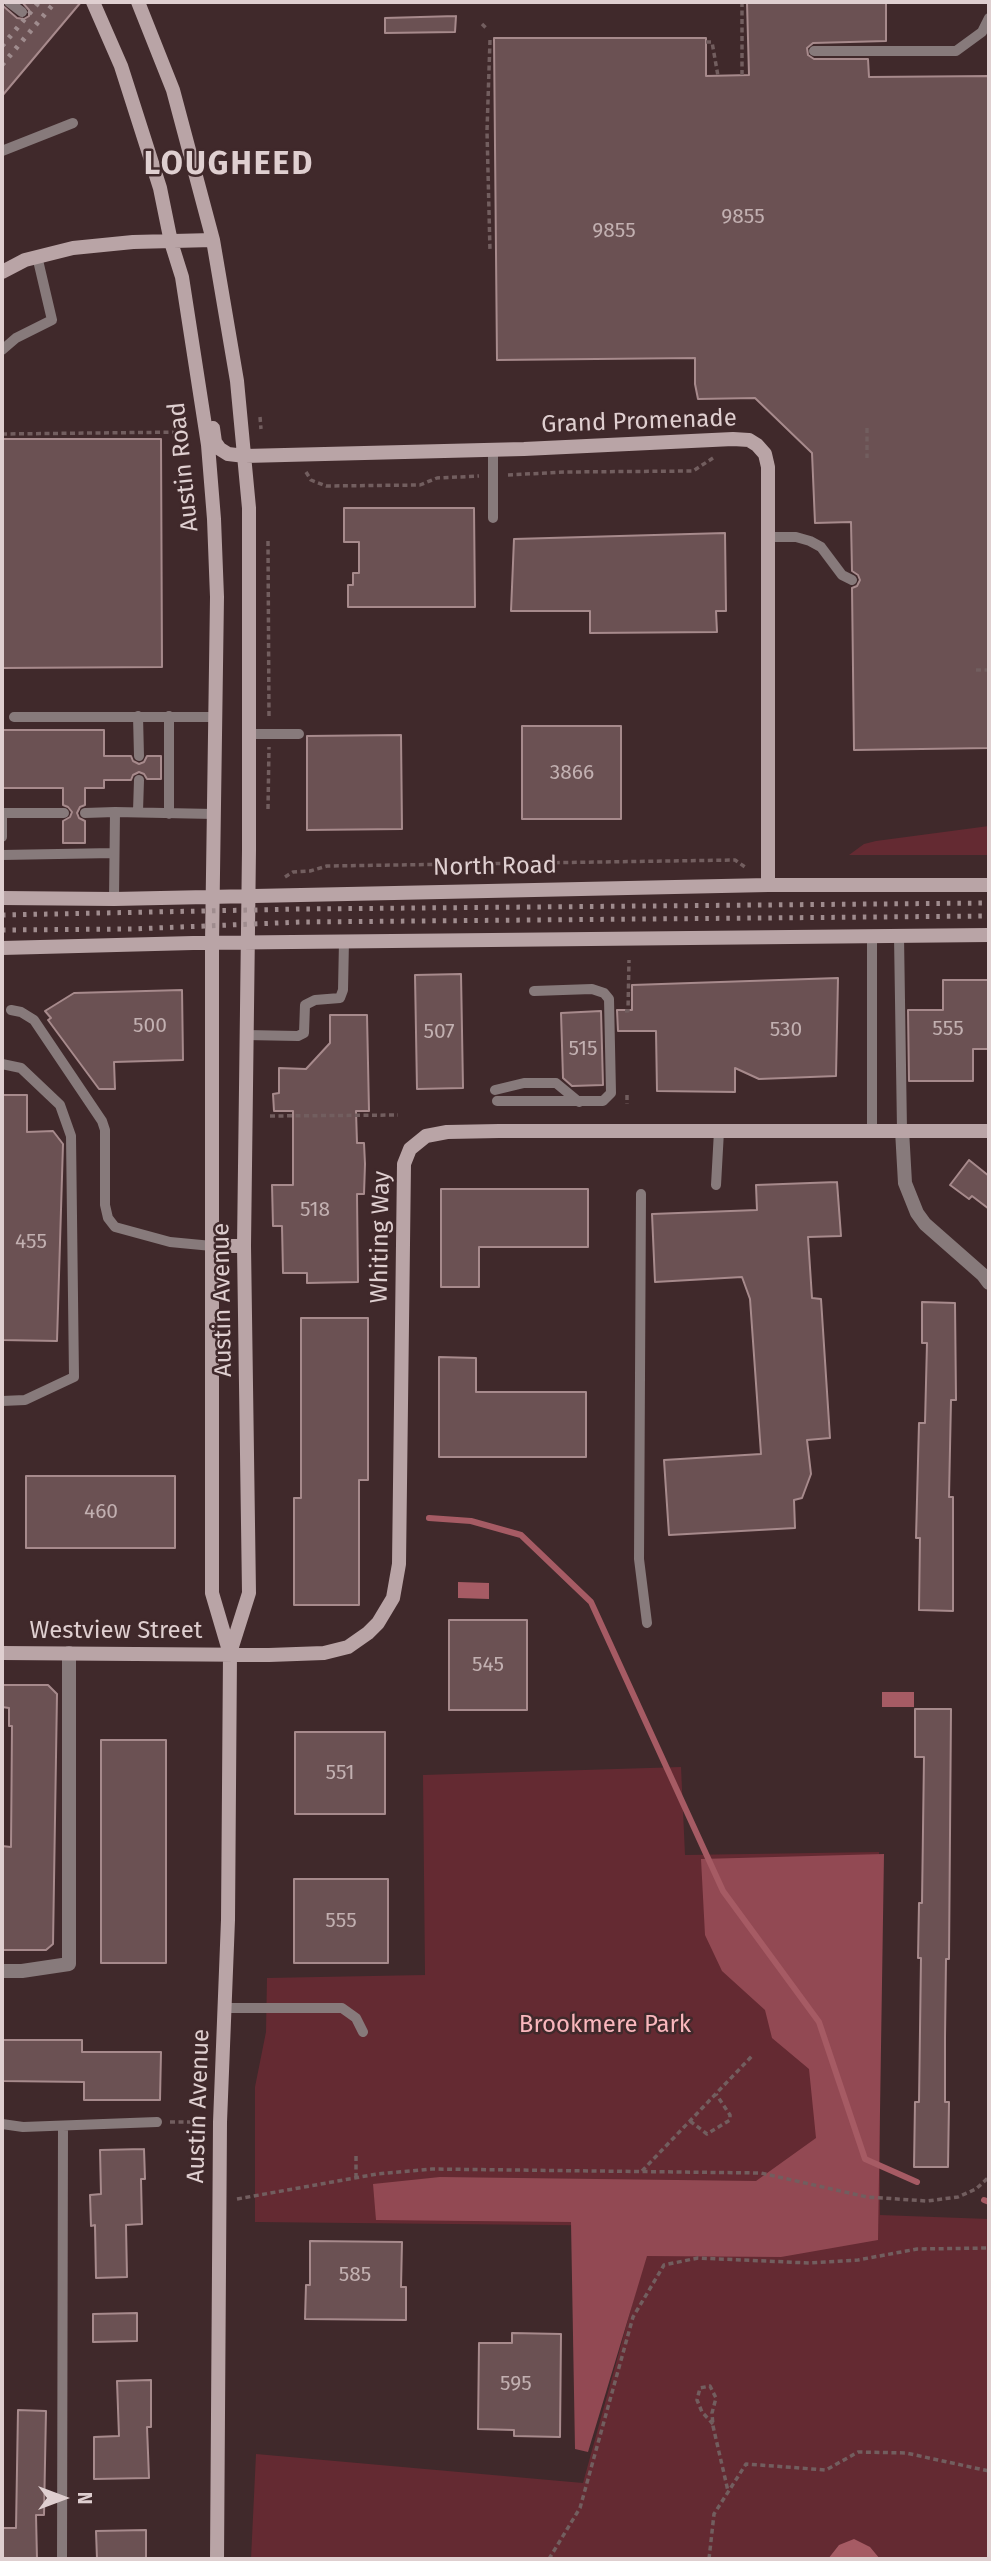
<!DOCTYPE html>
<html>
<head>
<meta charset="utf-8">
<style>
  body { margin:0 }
  #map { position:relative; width:991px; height:2561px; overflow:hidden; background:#40292b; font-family:"Fira Sans",sans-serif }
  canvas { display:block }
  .frame { position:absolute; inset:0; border:4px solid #dfcfd0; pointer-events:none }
  .north { position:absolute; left:28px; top:2463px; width:70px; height:70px; -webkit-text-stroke:5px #40292b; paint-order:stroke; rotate:90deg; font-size:19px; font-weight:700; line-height:28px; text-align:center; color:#dfcfd0 }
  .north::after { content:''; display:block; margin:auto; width:24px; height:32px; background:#dfcfd0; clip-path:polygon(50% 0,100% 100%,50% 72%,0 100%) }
</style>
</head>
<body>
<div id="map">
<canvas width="991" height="2561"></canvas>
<div class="frame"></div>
<div class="north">N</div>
</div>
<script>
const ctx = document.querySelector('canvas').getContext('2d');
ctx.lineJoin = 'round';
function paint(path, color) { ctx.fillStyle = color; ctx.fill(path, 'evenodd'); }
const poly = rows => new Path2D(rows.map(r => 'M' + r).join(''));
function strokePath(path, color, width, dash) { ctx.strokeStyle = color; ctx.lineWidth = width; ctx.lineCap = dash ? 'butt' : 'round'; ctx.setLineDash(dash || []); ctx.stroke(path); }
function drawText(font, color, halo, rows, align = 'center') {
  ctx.font = font + ' "Fira Sans",sans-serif'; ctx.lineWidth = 5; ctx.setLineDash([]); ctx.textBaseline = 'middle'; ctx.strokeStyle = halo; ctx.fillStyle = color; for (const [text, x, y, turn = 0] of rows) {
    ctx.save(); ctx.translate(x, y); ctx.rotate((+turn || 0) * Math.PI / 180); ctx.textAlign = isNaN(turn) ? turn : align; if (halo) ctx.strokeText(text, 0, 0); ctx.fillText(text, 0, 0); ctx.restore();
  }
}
const green = poly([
  [989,826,989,855,849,855,864,844,876,841],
  [681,1767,685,1855,879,1852,880,2215,989,2219,989,2559,251,2559,256,2454,583,2483,640,2276,646,2226,255,2222,255,2087,266,2032,267,1978,425,1975,423,1775]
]);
const forest = poly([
  [884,1854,878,2240,781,2257,647,2256,588,2452,575,2449,571,2222,376,2220,373,2184,440,2177,756,2181,816,2138,809,2069,772,2038,765,2010,722,1971,705,1935,701,1859]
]);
const water = poly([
  [458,1582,489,1583,489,1599,458,1598],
  [882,1692,914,1692,914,1707,882,1707],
  [854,2539,870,2547,880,2559,828,2559,839,2545]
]);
const stream = poly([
  [429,1518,471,1521,521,1535,591,1602,723,1891,819,2022,865,2159,917,2182],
  [984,2200,989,2202]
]);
const building = poly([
  [22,2,81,2,2,96,2,5,17,18,24,19,29,16,29,10,22,2],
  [747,2,886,2,886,41,813,43,807,48,808,55,814,59,868,59,869,77,989,76,989,748,854,750,852,588,857,586,860,580,858,575,852,571,851,522,815,523,812,453,755,398,698,399,695,384,695,358,497,360,494,38,706,38,706,76,749,75,747,2],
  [456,16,455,32,385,33,385,18,456,16],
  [2,439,161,439,162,667,2,668,2,439],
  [344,508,474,508,475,607,348,607,348,585,353,585,353,573,359,573,359,542,344,542,344,508],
  [725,533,726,611,716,611,717,632,590,633,590,611,511,611,514,539,725,533],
  [522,726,621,726,621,819,522,819,522,726],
  [2,730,104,730,104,756,131,756,133,761,139,764,144,762,147,756,161,756,161,779,147,779,144,774,139,772,133,775,131,780,104,780,104,788,85,788,85,805,80,807,77,813,79,818,85,821,85,843,63,843,63,821,70,817,72,812,68,807,63,805,63,788,2,788,2,730],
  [401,735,402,829,307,830,307,736,401,735],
  [461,974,463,1088,417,1089,415,975,461,974],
  [838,978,836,1076,759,1079,735,1068,735,1092,657,1091,656,1031,618,1031,617,1010,632,1010,632,985,838,978],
  [943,980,989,980,989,1049,973,1049,973,1081,909,1081,908,1010,943,1010,943,980],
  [182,990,183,1060,114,1062,115,1089,99,1089,48,1020,51,1018,45,1011,74,993,182,990],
  [601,1011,603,1085,572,1086,563,1078,561,1013,601,1011],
  [330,1015,367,1015,369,1111,356,1111,357,1143,364,1143,365,1164,364,1194,357,1194,358,1282,307,1283,307,1273,283,1273,282,1226,273,1226,272,1185,293,1185,293,1111,274,1111,273,1094,279,1093,279,1068,306,1069,330,1043,330,1015],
  [2,1095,27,1095,27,1132,53,1131,63,1144,57,1341,2,1340,2,1095],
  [969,1160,989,1176,989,1209,972,1196,969,1199,950,1185,969,1160],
  [837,1182,841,1236,808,1237,812,1298,821,1299,830,1438,807,1440,811,1474,802,1498,794,1500,795,1528,669,1535,664,1460,761,1454,750,1299,742,1277,655,1282,652,1214,757,1210,756,1185,837,1182],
  [441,1189,588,1189,588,1247,479,1247,479,1287,441,1287,441,1189],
  [922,1302,955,1303,956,1400,951,1400,949,1497,953,1497,953,1611,919,1610,920,1538,916,1538,919,1423,925,1423,927,1343,922,1343,922,1302],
  [301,1318,368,1318,368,1480,359,1480,359,1605,294,1605,294,1498,301,1498,301,1318],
  [439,1357,476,1358,476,1392,586,1392,586,1457,439,1457,439,1357],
  [26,1476,175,1476,175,1548,26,1548,26,1476],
  [449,1620,527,1620,527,1710,449,1710,449,1620],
  [2,1685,48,1685,57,1694,53,1944,46,1950,2,1950,2,1846,11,1847,12,1726,9,1726,9,1708,2,1707,2,1685],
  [915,1709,951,1709,949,1959,946,1959,945,2037,945,2102,949,2102,948,2167,914,2167,915,2102,919,2102,921,1958,918,1958,919,1903,922,1903,924,1757,915,1757,915,1709],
  [295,1732,385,1732,385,1814,295,1814,295,1732],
  [101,1740,166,1740,166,1963,101,1963,101,1740],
  [294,1879,388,1879,388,1963,294,1963,294,1879],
  [2,2040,82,2040,82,2052,161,2052,160,2100,84,2100,84,2082,2,2081,2,2040],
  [144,2149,145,2179,141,2179,142,2224,126,2225,127,2277,96,2278,95,2225,91,2226,90,2195,101,2194,100,2150,144,2149],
  [310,2241,402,2242,401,2287,406,2287,406,2320,305,2319,306,2285,310,2285,310,2241],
  [137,2313,137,2341,93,2342,93,2314,137,2313],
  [512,2333,561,2334,560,2437,514,2436,514,2430,478,2429,479,2343,512,2343,512,2333],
  [151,2380,151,2427,147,2427,149,2478,94,2479,94,2437,119,2436,117,2381,151,2380],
  [18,2410,46,2411,44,2515,36,2515,37,2559,2,2559,2,2528,16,2528,18,2410],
  [146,2530,146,2559,97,2559,96,2531,146,2530]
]);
const path = poly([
  [742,2,742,75],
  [482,24,486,28],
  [490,40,487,131,490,251],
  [706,42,712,42,718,76],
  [260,417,261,429],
  [867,428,867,458],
  [2,434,186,432],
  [306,472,311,480,326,486,420,485,437,478,479,476],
  [508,475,565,472,693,471,713,458],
  [268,541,269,718],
  [976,670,989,670],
  [268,809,269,747],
  [285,877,293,872,310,871,327,866,735,860,745,867],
  [625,1011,628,1011,629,960],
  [627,1095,627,1104],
  [270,1116,398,1115],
  [690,2121,707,2134,730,2120,730,2115,716,2094],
  [170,2122,204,2122],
  [356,2156,356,2178],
  [642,2171,752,2056],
  [237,2199,377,2174,432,2169,761,2173,867,2197,927,2201,958,2197,976,2189,989,2177],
  [713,2424,702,2412,697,2400,700,2388,710,2386,716,2398,712,2413,713,2426,728,2491],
  [549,2559,580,2508,633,2317,664,2265,698,2258,809,2263,858,2260,917,2249,989,2248],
  [709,2559,714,2514,746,2464,826,2470,858,2452,906,2453,989,2471]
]);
const lane = poly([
  [9,2,22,12],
  [814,51,956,51,982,32,989,18],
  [2,151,73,123],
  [2,350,16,338,52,320,37,256],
  [493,450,493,518],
  [768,537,796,537,810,541,821,547,842,575,852,580],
  [138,716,139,756],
  [14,717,215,717],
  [249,734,299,734],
  [138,811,139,780],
  [85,813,115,812],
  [169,814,169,716],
  [2,837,2,813,64,813],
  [2,855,114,853],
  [114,899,115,812,214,814],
  [899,936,902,1130],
  [11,1010,21,1012,34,1020,102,1121,105,1130,105,1205,108,1218,115,1227,170,1242,212,1246],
  [246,1035,298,1036,304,1033,305,1005,315,1000,340,998,343,990,344,941],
  [2,1064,21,1068,60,1105,71,1136,74,1377,25,1400,2,1401],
  [495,1090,524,1083,556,1083,579,1102],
  [497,1101,603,1101,611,1093,609,999,604,993,592,989,534,991],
  [872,1129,872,937],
  [716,1185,719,1131],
  [641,1194,639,1559,647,1623],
  [224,2008,342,2008,356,2018,363,2032],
  [2,2124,23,2127,157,2122],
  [62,2559,63,2126]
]);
const street = poly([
  [902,1130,905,1183,917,1213,925,1224,983,1275,989,1283],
  [2,1971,22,1971,69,1964,69,1653]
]);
const secondary = poly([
  [93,2,121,66,160,188,171,242,182,277,208,445,214,519,217,597,212,943,212,1593,230,1654,228,1920,220,2122,217,2559],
  [138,2,173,90,213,240,237,381,249,508,249,850,244,1246,249,1593,230,1653],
  [2,272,25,260,73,248,133,242,213,240],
  [213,428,215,442,220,449,228,454,245,456,524,449,733,439,749,440,757,445,765,454,768,467,768,885],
  [2,898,114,899,768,885,989,885],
  [2,948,193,943,989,935],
  [212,1246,244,1246],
  [2,1653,269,1655,324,1653,348,1647,368,1633,378,1623,393,1598,399,1564,404,1164,410,1149,426,1136,447,1132,499,1131,989,1131]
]);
const rail = poly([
  [2,46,39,2],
  [2,65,55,2],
  [2,915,302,909,989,903],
  [2,930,132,929,302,922,989,916]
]);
const numberNames = [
  ["9855",743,217],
  ["9855",614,231],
  ["3866",572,773],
  ["500",150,1026],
  ["555",948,1029],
  ["530",786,1030],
  ["507",439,1032],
  ["515",583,1049],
  ["518",315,1210],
  ["455",31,1242],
  ["460",101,1512],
  ["545",488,1665],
  ["551",340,1773],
  ["555",341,1921],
  ["585",355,2275],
  ["595",516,2384]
];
const streetNames = [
  ["Grand Promenade",639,422,-2],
  ["Austin Road",184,467,-96],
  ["North Road",495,867,-1],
  ["Whiting Way",381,1237,-89],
  ["Austin Avenue",223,1300,-91],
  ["Westview Street",116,1631],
  ["Austin Avenue",199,2106,-88]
];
const parkNames = [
  ["Brookmere Park",605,2025]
];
const districtNames = [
  ["LOUGHEED",229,165]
];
paint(green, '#642a32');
paint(forest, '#924953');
paint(water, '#a65b64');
strokePath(stream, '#a65b64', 6);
paint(building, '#6b5153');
strokePath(building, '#a78a8c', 2);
strokePath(path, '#725e5f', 3.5, [5, 3.5]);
strokePath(lane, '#877a7b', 10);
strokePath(street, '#877a7b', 14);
strokePath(secondary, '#b9a4a6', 14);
strokePath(rail, '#9f8c8e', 5, [3.5, 7]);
drawText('21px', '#c2b0b1', null, numberNames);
drawText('24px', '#dfcfd0', '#40292b', streetNames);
drawText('24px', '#fab7bd', '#40292b', parkNames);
ctx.letterSpacing = '2px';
drawText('bold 32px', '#dfcfd0', '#40292b', districtNames);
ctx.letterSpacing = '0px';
</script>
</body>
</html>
